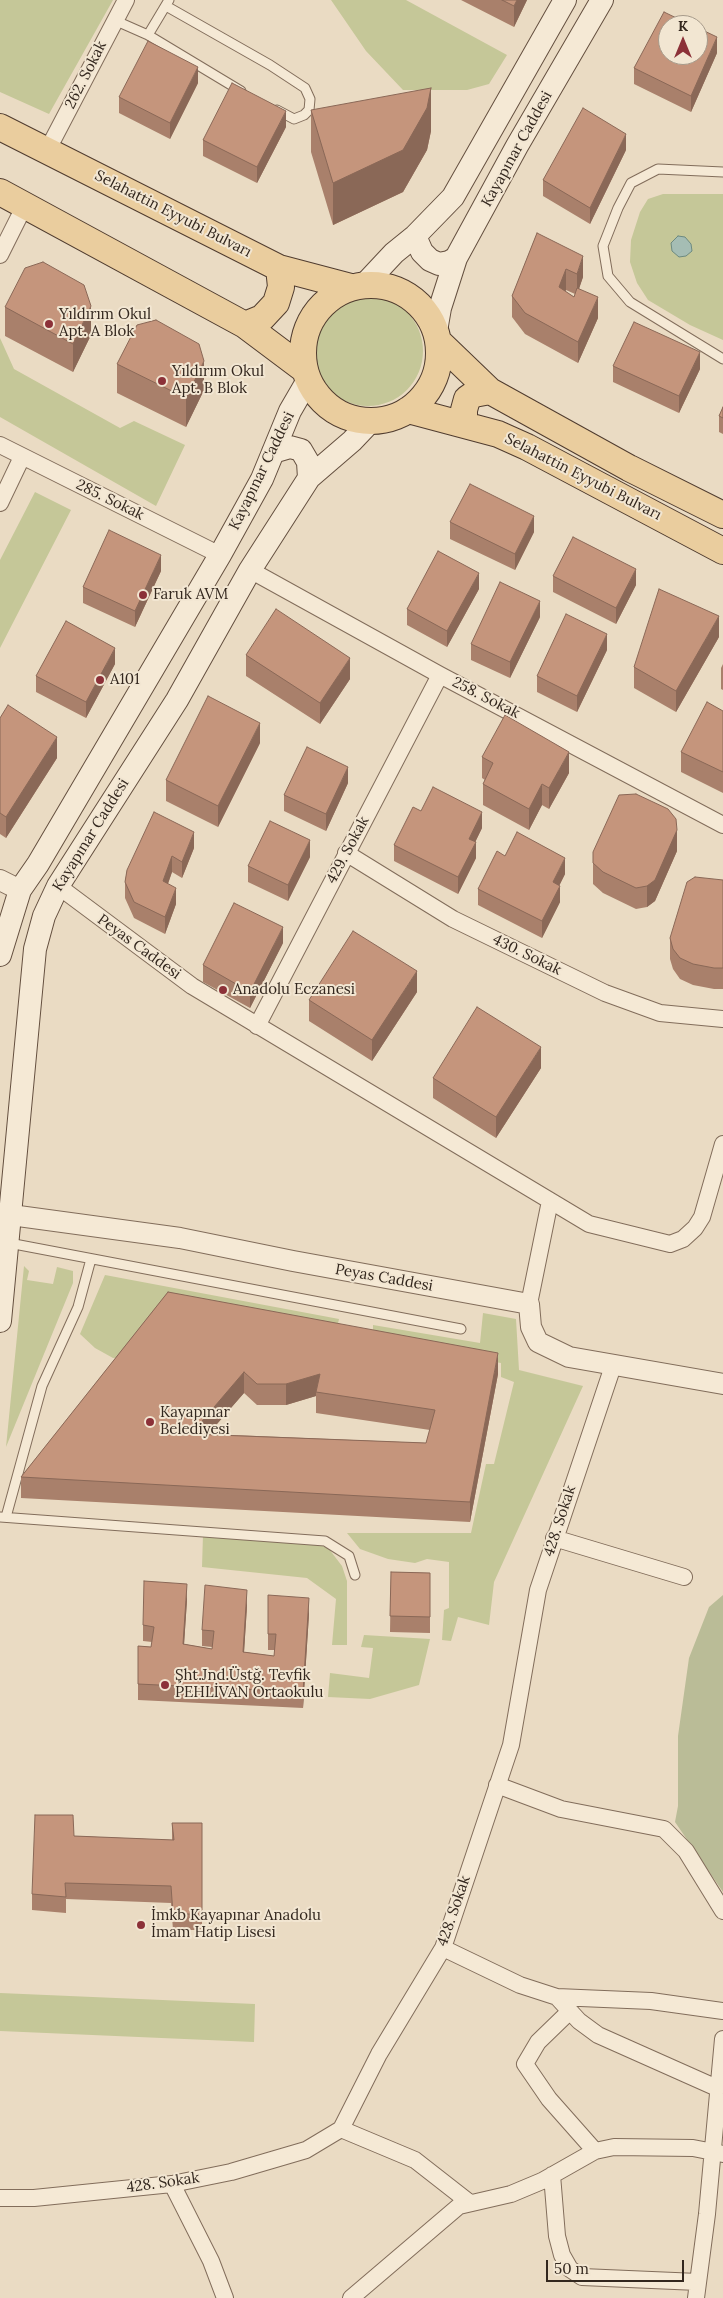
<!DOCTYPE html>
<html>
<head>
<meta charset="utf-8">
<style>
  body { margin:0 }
  #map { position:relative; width:723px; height:2298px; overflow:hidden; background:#eadbc3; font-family:Lora,serif }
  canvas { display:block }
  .north { position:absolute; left:658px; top:15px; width:50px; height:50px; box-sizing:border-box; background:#f2e6d2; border:1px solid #a69a8a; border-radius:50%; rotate:0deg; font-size:14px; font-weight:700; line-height:20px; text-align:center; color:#33271e }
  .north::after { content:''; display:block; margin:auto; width:18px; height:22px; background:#8c3138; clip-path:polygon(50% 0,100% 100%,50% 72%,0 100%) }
  .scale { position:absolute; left:546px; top:2260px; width:138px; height:22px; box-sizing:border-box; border:2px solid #33271e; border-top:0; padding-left:6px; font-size:15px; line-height:18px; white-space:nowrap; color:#33271e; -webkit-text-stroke:4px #f2e6d2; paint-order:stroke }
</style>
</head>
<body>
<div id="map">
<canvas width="723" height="2298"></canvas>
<div class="north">K</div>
<div class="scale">50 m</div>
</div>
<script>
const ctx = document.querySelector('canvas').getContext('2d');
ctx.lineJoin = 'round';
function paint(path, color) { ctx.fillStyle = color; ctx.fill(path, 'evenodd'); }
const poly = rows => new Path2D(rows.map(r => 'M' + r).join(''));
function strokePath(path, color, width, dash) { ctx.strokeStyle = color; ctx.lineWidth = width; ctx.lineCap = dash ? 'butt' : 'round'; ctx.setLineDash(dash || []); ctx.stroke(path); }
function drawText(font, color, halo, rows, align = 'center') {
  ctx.font = font + ' Lora,serif'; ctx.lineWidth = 4; ctx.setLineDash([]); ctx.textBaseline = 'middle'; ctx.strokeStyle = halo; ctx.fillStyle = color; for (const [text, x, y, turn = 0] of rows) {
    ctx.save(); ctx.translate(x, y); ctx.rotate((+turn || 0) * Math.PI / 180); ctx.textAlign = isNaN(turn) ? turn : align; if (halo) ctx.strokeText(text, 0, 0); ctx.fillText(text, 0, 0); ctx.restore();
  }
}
const green = poly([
  [0,0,113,0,49,114,0,92],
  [331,0,406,0,507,55,489,84,467,90,403,90,366,51],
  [663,194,723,194,723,340,690,325,648,300,637,283,630,262,631,240,640,212,648,199],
  '313 351a55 55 0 1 1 110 0a55 55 0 1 1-110 0Z',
  [0,338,14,369,120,428,134,421,185,445,156,506,0,417],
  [35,492,71,510,0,648,0,560],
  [24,1266,29,1271,27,1280,53,1284,57,1267,73,1271,73,1283,6,1447],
  [105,1275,339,1319,335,1337,113,1358,95,1348,80,1334],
  [483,1313,516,1319,519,1370,583,1386,494,1582,489,1625,458,1617,451,1641,442,1640,444,1610,449,1608,449,1562,427,1559,415,1563,388,1559,360,1549,347,1533,471,1533,486,1464,494,1464,514,1382,501,1377,501,1363,395,1346,373,1330,373,1325,480,1343],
  [203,1535,320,1545,329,1549,342,1566,347,1581,347,1645,332,1645,336,1599,307,1578,202,1567],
  [364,1635,430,1639,419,1685,370,1699,328,1697,330,1673,369,1678,373,1648,361,1647],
  [0,1993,255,2004,254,2042,0,2031]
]);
const cemetery = poly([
  [723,1595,723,1892,675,1822,678,1806,678,1736,689,1658,709,1607]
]);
const water = poly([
  [678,236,685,237,691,244,692,251,686,256,679,257,672,251,671,243,678,236]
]);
const service = poly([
  [166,6,270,65,305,88,310,99,309,110,304,115,294,119,277,110],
  [114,20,148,35,241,91],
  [148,35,169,0],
  [723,172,658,169,631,183,618,208,603,246,608,276,630,302,723,359],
  [9,1243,461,1329],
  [0,1517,325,1541,349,1556,355,1575],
  [6,1517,42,1386,78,1307,91,1259]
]);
const minor = poly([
  [47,151,126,0],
  [0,255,25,205],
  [0,445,220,555],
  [0,503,22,457],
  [250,570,440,675,723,825],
  [346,853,453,919,605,993,660,1013,723,1019],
  [58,886,192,986,589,1224,670,1244,683,1239,695,1228,702,1217,723,1144],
  [257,1026,440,675],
  [529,1304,550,1201],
  [554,1538,684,1577],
  [497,1785,561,1809,664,1829,686,1851,723,1911],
  [443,1948,520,1985,557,1997,651,2001,723,2011],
  [557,1997,579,2021,598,2035,717,2088],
  [570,2011,538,2042,525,2064,549,2099,595,2151],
  [341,2129,415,2160,470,2203],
  [552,2175,557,2236,562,2255,570,2269,582,2277,698,2282],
  [172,2184,211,2261,225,2298],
  [0,2198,34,2198,172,2184,231,2172,306,2150,341,2129,379,2054,443,1948,511,1745,538,1590,613,1366],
  [351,2298,459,2206,511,2194,542,2181,595,2151,614,2147,693,2148,723,2154],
  [696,2298,707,2214,723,2039]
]);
const tertiary = poly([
  [0,880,20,890],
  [11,1215,180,1238,293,1261,529,1304,531,1327,538,1342,569,1357,723,1384]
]);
const secondary = poly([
  [415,236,422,252,430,260,439,264,449,262,456,258],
  [365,284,394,253,415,236,453,197,565,0],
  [436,331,440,308,456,258,517,146,602,0],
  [273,452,290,447,301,450,308,462,309,478],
  [0,955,20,890,38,864,220,555,262,479,290,411,308,380],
  [0,1321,35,949,44,916,58,886,177,700,250,570,309,478,352,441,371,421]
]);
const primary = poly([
  [0,127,279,268,351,287],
  [0,192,245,325,305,370],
  '303 353a68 68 0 1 1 136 0a68 68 0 1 1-136 0Z',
  [245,325,262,318,276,303,281,287,279,268],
  [438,341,490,391,629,468,723,515],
  [408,410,498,434,527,447,723,551],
  [464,424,464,410,467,399,474,394,490,391]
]);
const wall = poly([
  [461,0,527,0,514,27],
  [717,53,691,112,634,84,634,68],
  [198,83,170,139,119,113,119,97],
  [311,110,431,131,427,150,403,192,333,225,311,152],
  [286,127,257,183,203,156,203,140],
  [626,150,590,224,543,196,543,180],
  [537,233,583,277,579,288,598,318,578,363,525,334,512,317,512,296],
  [566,290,575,294,574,297,565,291],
  [5,307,91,335,73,372,5,336],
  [117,364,204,390,186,427,117,393],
  [613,366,700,369,679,413,613,382],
  [723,407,723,434,719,432,719,416],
  [450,522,534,532,515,570,450,539],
  [161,571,135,627,83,603,83,587],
  [553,576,636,585,616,624,553,592],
  [479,589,447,647,407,625,407,609],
  [540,617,510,678,471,660,471,644],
  [719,637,676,712,634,688,634,667],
  [607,650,577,712,537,692,537,676],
  [246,655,350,679,320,724,246,676],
  [115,664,86,718,36,692,36,676],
  [723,664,723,690,721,689,721,668],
  [723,711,723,793,681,772,681,752],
  [0,718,57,758,6,838,0,834],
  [260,743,218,827,166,801,166,780],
  [482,757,569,773,549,809,542,805,529,830,483,805,483,784,485,780,482,778],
  [348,783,326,831,284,811,284,795],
  [421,811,482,828,475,842,476,858,458,894,394,861,394,845],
  [194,848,182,878,172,872,168,884,176,904,165,934,134,918,125,898,125,882,127,870],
  [677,851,655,901,647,907,636,909,603,893,593,884,593,852],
  [505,856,565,874,559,886,560,902,542,938,478,905,478,889],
  [310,857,288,901,248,882,248,866],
  [723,880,723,989,714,989,693,985,680,979,673,969,670,959,670,938],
  [283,943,250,1008,203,982,203,965],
  [417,992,372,1061,309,1021,309,1000],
  [541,1068,496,1138,433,1098,433,1078],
  [168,1292,498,1374,470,1522,21,1498,21,1477],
  [244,1393,257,1405,286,1405,316,1396,316,1413,430,1430,426,1443,208,1434],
  [391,1572,430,1573,430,1633,390,1632],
  [268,1595,309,1614,303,1708,138,1700,138,1646,151,1647,152,1642,143,1641,143,1625,187,1600,184,1644,212,1649,212,1647,202,1646,202,1630,247,1606,244,1652,274,1656,275,1650,268,1650],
  [172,1823,202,1823,202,1930,173,1930,171,1903,66,1899,66,1913,32,1910,32,1894,74,1836,172,1840]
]);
const shadedWall = poly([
  [517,0,527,0,514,27,514,6],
  [717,37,717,53,691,112,691,96],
  [198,67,198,83,170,139,170,123],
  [431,88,431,131,427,150,403,192,333,225,333,183],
  [286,111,286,127,257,183,257,167],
  [626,134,626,150,590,224,590,208],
  [583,256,583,277,577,295,577,274],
  [566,269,566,290,559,307,559,287],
  [598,297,598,318,578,363,578,342],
  [91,306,91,335,73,372,73,344],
  [700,352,700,369,679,413,679,396],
  [204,361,204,390,186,427,186,398],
  [534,516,534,532,515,570,515,554],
  [161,555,161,571,135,627,135,611],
  [636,569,636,585,616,624,616,608],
  [479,573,479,589,447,647,447,631],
  [540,601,540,617,510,678,510,662],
  [719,616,719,637,676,712,676,691],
  [607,634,607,650,577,712,577,696],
  [115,648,115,664,86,718,86,702],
  [350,658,350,679,320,724,320,703],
  [260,723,260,743,218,827,218,806],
  [57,737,57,758,6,838,6,817],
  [569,752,569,773,549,809,549,788],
  [348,767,348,783,326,831,326,814],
  [542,784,542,805,529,830,529,809],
  [482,812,482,828,469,855,469,839],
  [677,830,677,851,655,901,647,907,647,886],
  [194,832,194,848,182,878,182,862],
  [310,840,310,857,288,901,288,885],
  [476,842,476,858,458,894,458,877],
  [172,856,172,872,163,897,163,881],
  [565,858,565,874,553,898,553,882],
  [560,886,560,902,542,938,542,921],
  [176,888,176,904,165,934,165,917],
  [283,927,283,943,250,1008,250,992],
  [417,971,417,992,372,1061,372,1040],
  [541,1047,541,1068,496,1138,496,1117],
  [498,1353,498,1374,470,1522,470,1502],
  [244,1372,244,1393,191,1454,191,1434],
  [320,1374,316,1392,316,1396,286,1405,286,1384],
  [187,1584,187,1600,183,1660,183,1644],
  [247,1590,247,1606,243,1668,243,1652],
  [309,1598,309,1614,303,1708,303,1692]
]);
const building = poly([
  [502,0,517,0,514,6,502,0],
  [664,12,691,25,668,25,668,55,698,55,698,28,717,37,691,96,634,68,664,12],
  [148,41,198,67,170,123,119,97,148,41],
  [232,83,286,111,257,167,203,140,232,83],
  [431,88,427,108,403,150,333,183,311,110,431,88],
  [583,108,626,134,590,208,543,180,583,108],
  [537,233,583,256,577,274,566,269,559,287,574,297,577,288,598,297,578,342,525,313,512,296,537,233],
  [43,262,84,285,91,306,73,344,5,307,25,268,43,262],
  [156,320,199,344,204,361,186,398,117,364,137,325,156,320],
  [634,322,700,352,679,396,613,366,634,322],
  [723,407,723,418,719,416,723,407],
  [470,484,534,516,515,554,450,522,470,484],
  [109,530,161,555,135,611,83,587,109,530],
  [573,537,636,569,616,608,553,576,573,537],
  [438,551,479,573,447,631,407,609,438,551],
  [500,582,540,601,510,662,471,644,500,582],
  [659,589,719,616,676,691,634,667,659,589],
  [276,609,350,658,320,703,246,655,276,609],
  [566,614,607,634,577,696,537,676,566,614],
  [66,621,115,648,86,702,36,676,66,621],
  [208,696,260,723,218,806,166,780,208,696],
  [707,702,723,711,723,772,681,752,707,702],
  [8,705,57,737,6,817,0,813,0,718,8,705],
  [505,715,569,752,549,788,542,784,529,809,483,784,493,763,482,757,505,715],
  [307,747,348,767,326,814,284,795,307,747],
  [433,787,482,812,469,839,476,842,458,877,394,845,413,807,421,811,433,787],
  [636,794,668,809,676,819,677,830,655,880,647,886,636,888,603,872,593,863,593,852,619,795,636,794],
  [154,812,194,832,182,862,172,856,163,881,176,888,165,917,134,902,125,882,127,870,154,812],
  [270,821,310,840,288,885,248,866,270,821],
  [517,832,565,858,553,882,560,886,542,921,478,889,497,851,505,856,517,832],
  [695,877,723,880,723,968,714,968,693,964,680,958,673,949,670,938,687,882,695,877],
  [234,903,283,927,250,992,203,965,234,903],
  [353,931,417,971,372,1040,309,1000,353,931],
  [477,1007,541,1047,496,1117,433,1078,477,1007],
  [168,1292,498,1353,470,1502,21,1477,168,1292],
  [244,1372,257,1384,286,1384,320,1374,316,1392,435,1410,426,1443,191,1434,244,1372],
  [391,1572,430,1573,430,1617,390,1616,391,1572],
  [144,1581,187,1584,183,1644,212,1649,214,1631,202,1630,205,1585,247,1590,243,1652,274,1656,276,1634,268,1634,268,1595,309,1598,303,1692,138,1684,138,1646,151,1647,154,1627,143,1625,144,1581],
  [35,1815,73,1815,74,1836,174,1840,172,1823,202,1823,202,1914,173,1914,171,1886,65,1883,66,1897,32,1894,35,1815]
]);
const markers = [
  [49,324,5,"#8c3138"],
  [162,381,5,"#8c3138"],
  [143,595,5,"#8c3138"],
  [100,680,5,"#8c3138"],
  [223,990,5,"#8c3138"],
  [150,1422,5,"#8c3138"],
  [165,1685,5,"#8c3138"],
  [141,1925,5,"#8c3138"]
];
const streetNames = [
  ["262. Sokak",86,75,-63],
  ["Kayapınar Caddesi",517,149,-61],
  ["Selahattin Eyyubi Bulvarı",173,214,27],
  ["Kayapınar Caddesi",262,471,-64],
  ["Selahattin Eyyubi Bulvarı",583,477,27],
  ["285. Sokak",110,500,26],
  ["258. Sokak",486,698,27],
  ["Kayapınar Caddesi",91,835,-58],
  ["429. Sokak",348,850,-62],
  ["Peyas Caddesi",139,947,36],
  ["430. Sokak",527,955,26],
  ["Peyas Caddesi",384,1278,10],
  ["428. Sokak",560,1521,-72],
  ["428. Sokak",454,1911,-71],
  ["428. Sokak",163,2183,-8]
];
const poiNames = [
  ["Yıldırım Okul",59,315],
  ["Apt. A Blok",59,332],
  ["Yıldırım Okul",172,372],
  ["Apt. B Blok",172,389],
  ["Faruk AVM",153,595],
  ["A101",110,680],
  ["Anadolu Eczanesi",233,990],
  ["Kayapınar",160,1413],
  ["Belediyesi",160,1430],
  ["Şht.Jnd.Üstğ. Tevfik",175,1676],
  ["PEHLİVAN Ortaokulu",175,1693],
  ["İmkb Kayapınar Anadolu",151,1916],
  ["İmam Hatip Lisesi",151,1933]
];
paint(green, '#c5c798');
paint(cemetery, '#babc97');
paint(water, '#a5bdb4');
strokePath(water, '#6d8a80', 1);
strokePath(service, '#826d5b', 11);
strokePath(minor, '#826d5b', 18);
strokePath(tertiary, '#826d5b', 22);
strokePath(secondary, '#644f3f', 24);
strokePath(primary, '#503c2f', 28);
strokePath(service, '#f5e9d5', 9);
strokePath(minor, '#f5e9d5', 16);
strokePath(tertiary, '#f5e9d5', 20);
strokePath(secondary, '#f5e9d5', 22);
strokePath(primary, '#eacd9e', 26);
paint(wall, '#a9806b');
paint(shadedWall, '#8a6857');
paint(building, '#c5957c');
strokePath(building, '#8a6857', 1);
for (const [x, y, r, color] of markers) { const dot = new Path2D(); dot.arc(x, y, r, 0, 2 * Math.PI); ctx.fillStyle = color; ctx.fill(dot); strokePath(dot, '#f2e6d2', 2); }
drawText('15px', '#33271e', '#f2e6d2', streetNames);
drawText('15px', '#33271e', '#f2e6d2', poiNames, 'left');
</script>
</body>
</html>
